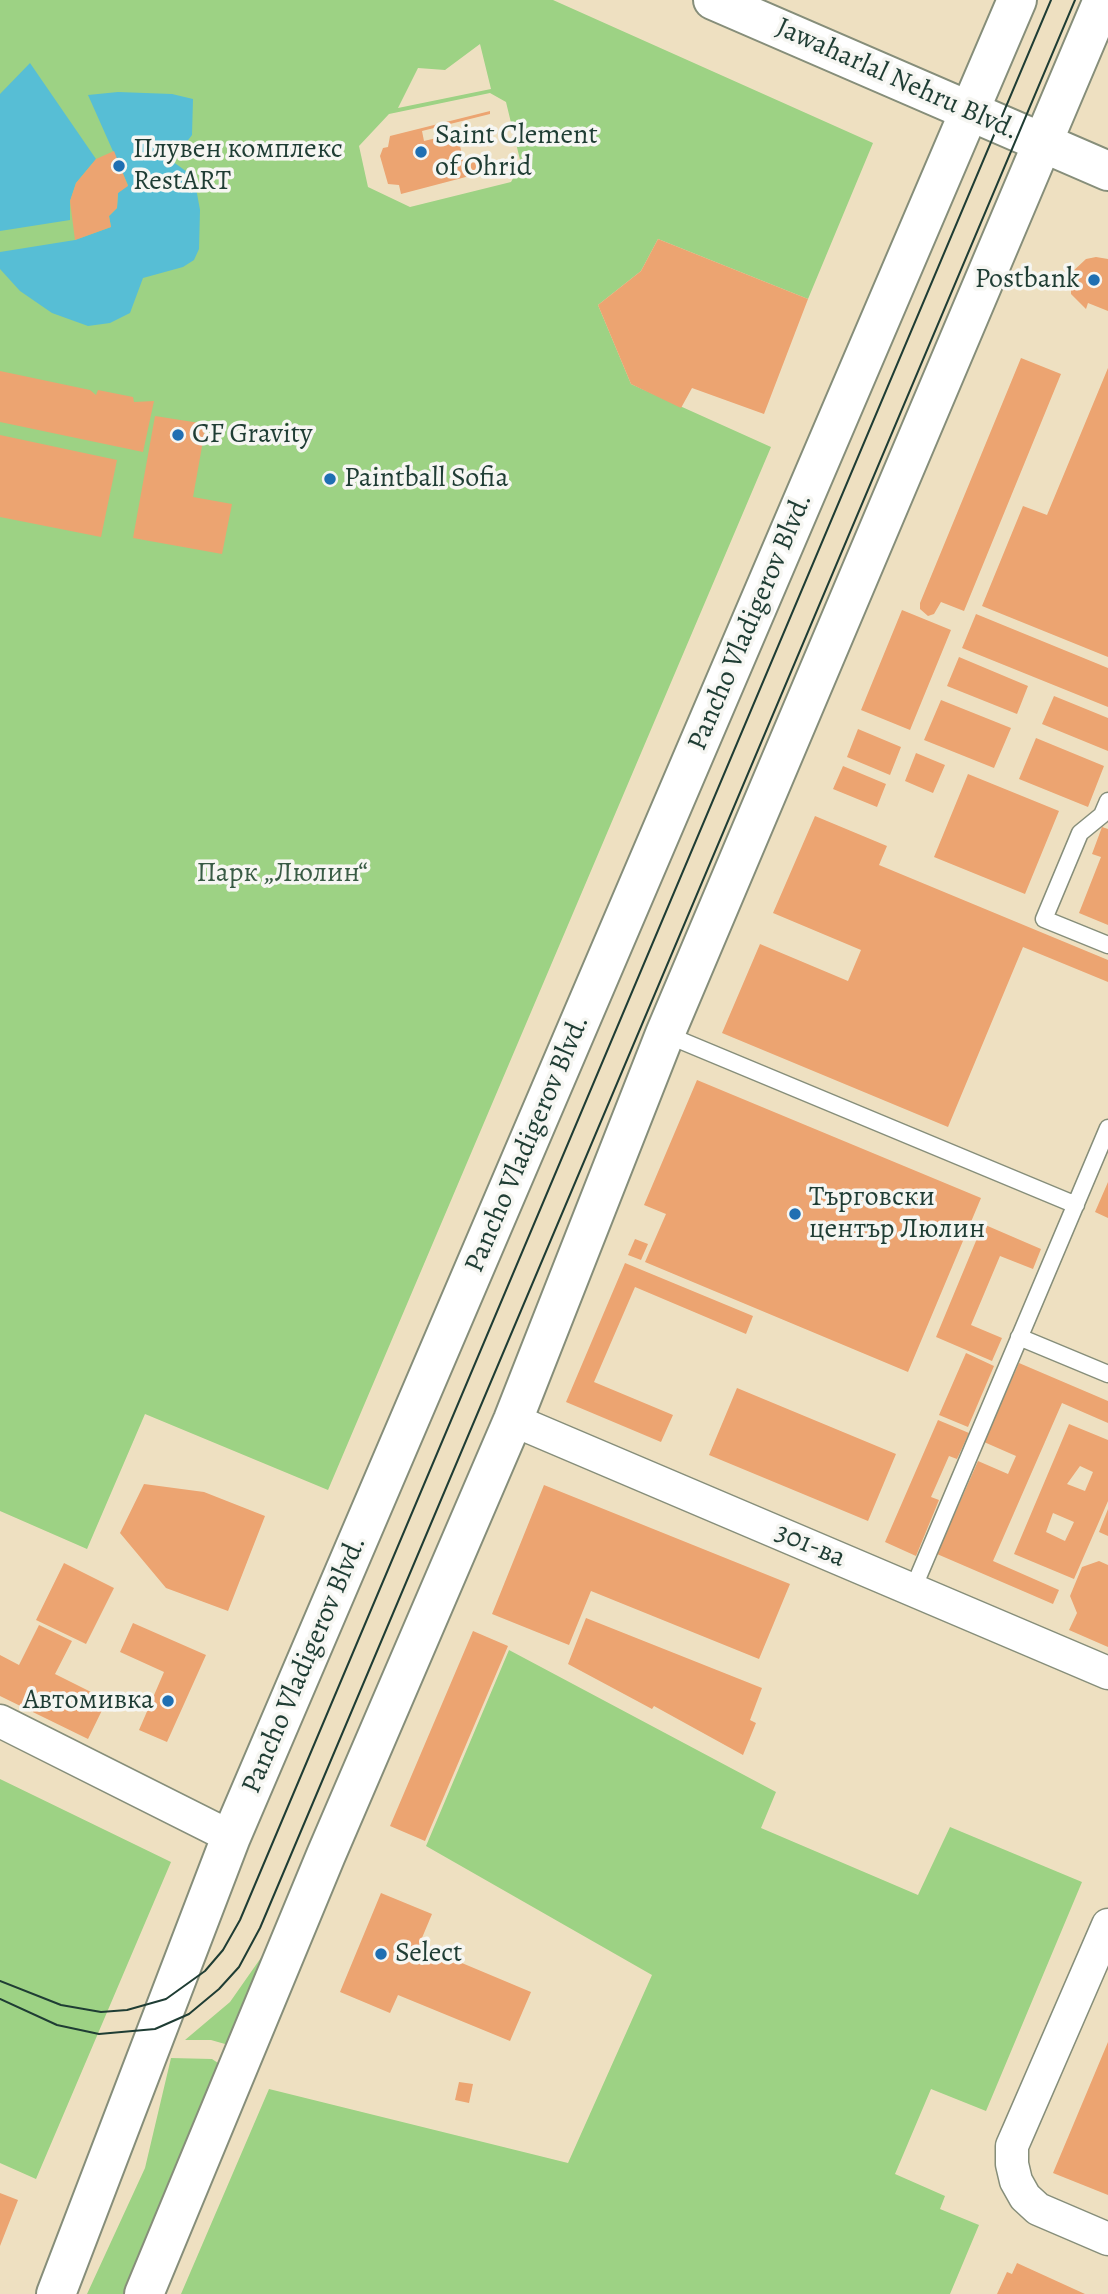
<!DOCTYPE html>
<html>
<head>
<meta charset="utf-8">
<style>
  body { margin:0 }
  canvas { display:block; background:#eee0c1 }
</style>
</head>
<body>
<canvas width="1108" height="2294"></canvas>
<script>
const ctx = document.querySelector('canvas').getContext('2d');
ctx.lineJoin = 'round';
function paint(path, color) { ctx.fillStyle = color; ctx.fill(path, 'evenodd'); }
const poly = rows => new Path2D(rows.map(r => 'M' + r).join(''));
function strokePath(path, color, width, dash) { ctx.strokeStyle = color; ctx.lineWidth = width; ctx.lineCap = dash ? 'butt' : 'round'; ctx.setLineDash(dash || []); ctx.stroke(path); }
function drawText(font, color, halo, rows, align = 'center') {
  ctx.font = font + ' Alegreya,serif'; ctx.lineWidth = 7; ctx.setLineDash([]); ctx.textBaseline = 'middle'; ctx.strokeStyle = halo; ctx.fillStyle = color; for (const [text, x, y, turn = 0] of rows) {
    ctx.save(); ctx.translate(x, y); ctx.rotate((+turn || 0) * Math.PI / 180); ctx.textAlign = isNaN(turn) ? turn : align; if (halo) ctx.strokeText(text, 0, 0); ctx.fillText(text, 0, 0); ctx.restore();
  }
}
const green = poly([
  [0,0,553,0,873,143,808,299,658,239,641,271,598,305,631,384,771,447,328,1490,145,1414,87,1549,0,1511],
  [480,44,491,89,398,108,418,68,445,70],
  [490,93,506,102,521,164,511,182,410,207,368,187,359,146,389,114],
  [509,1650,776,1792,761,1828,918,1895,950,1827,1082,1882,986,2111,931,2089,895,2174,945,2196,940,2209,979,2225,950,2294,181,2294,269,2089,568,2163,652,1975,426,1846],
  [0,1779,171,1862,36,2179,0,2163],
  [265,1952,232,2046,211,2040,185,2040,230,2002],
  [171,2058,212,2059,221,2065,123,2294,87,2294,145,2168]
]);
const water = poly([
  [30,63,96,159,76,183,70,201,70,220,0,231,0,94],
  [118,92,172,94,193,99,192,135,172,161,194,177,200,210,199,249,194,260,183,267,143,278,130,313,110,323,88,326,52,313,20,291,0,269,0,252,75,240,111,227,109,216,117,208,118,193,128,185,88,95]
]);
const building = poly([
  [490,111,490,114,422,131,424,141,457,133,464,163,478,159,481,173,401,194,399,185,388,184,380,156,383,148,388,147,390,136],
  [114,151,128,186,118,193,117,208,109,216,111,227,75,240,70,201,76,183,96,159],
  [658,239,808,299,764,414,692,388,681,408,631,384,598,305,641,271],
  [1096,257,1108,259,1108,311,1088,303,1086,309,1071,294,1071,273,1086,259],
  [1021,358,1061,374,964,611,941,602,934,614,928,616,920,609,920,603],
  [1108,368,1108,657,982,606,1023,506,1047,515],
  [0,371,90,390,96,395,98,390,133,397,134,402,154,401,143,452,0,422],
  [155,416,206,424,193,497,232,504,222,554,133,538],
  [0,435,117,460,101,537,0,517],
  [902,610,951,630,910,730,861,710],
  [976,614,1108,668,1108,707,962,648],
  [959,657,1028,686,1017,714,947,686],
  [1054,696,1108,718,1108,751,1042,724],
  [941,700,1011,728,994,768,924,740],
  [858,729,901,747,890,775,847,757],
  [1036,738,1104,766,1088,807,1019,779],
  [916,753,945,765,933,793,905,781],
  [843,766,886,784,877,807,833,789],
  [968,774,1059,811,1025,894,934,857],
  [815,816,887,846,879,865,1108,960,1108,982,1023,947,948,1127,722,1033,760,944,848,981,861,950,773,913],
  [1102,827,1108,829,1108,925,1079,913,1101,857,1092,854],
  [697,1080,981,1198,908,1372,645,1262,666,1214,644,1205],
  [1108,1182,1108,1218,1095,1212],
  [983,1224,1041,1249,1033,1269,1000,1256,971,1325,1002,1338,992,1361,936,1337],
  [635,1239,648,1244,641,1260,628,1255],
  [625,1263,753,1316,746,1334,635,1287,594,1382,673,1415,661,1442,566,1402],
  [966,1353,994,1366,968,1427,939,1415],
  [1019,1363,1108,1401,1108,1423,1062,1403,993,1561,1059,1590,1053,1604,937,1554,978,1461,1008,1474,1016,1456,984,1442],
  [737,1388,896,1454,868,1521,709,1455],
  [938,1420,969,1433,957,1459,949,1456,931,1497,939,1500,916,1556,885,1542],
  [1069,1424,1108,1440,1108,1501,1074,1579,1014,1554],
  [1080,1466,1093,1472,1085,1491,1067,1484],
  [1053,1513,1074,1522,1065,1541,1046,1532],
  [144,1484,204,1492,265,1516,228,1611,166,1588,120,1533],
  [544,1485,790,1584,759,1659,591,1591,569,1645,492,1614],
  [1108,1509,1108,1536,1099,1532],
  [1099,1561,1108,1565,1108,1647,1069,1630,1077,1613,1070,1596,1082,1567],
  [64,1563,114,1588,86,1644,36,1620],
  [586,1618,762,1688,750,1720,756,1723,743,1755,654,1706,652,1709,568,1664],
  [133,1623,206,1655,167,1742,139,1730,164,1672,120,1652],
  [39,1625,72,1641,55,1674,107,1700,88,1739,0,1696,0,1655,19,1665],
  [473,1631,508,1646,425,1841,390,1826],
  [381,1893,432,1914,419,1945,531,1992,510,2041,398,1995,390,2013,340,1992],
  [1108,2042,1108,2195,1053,2173],
  [459,2082,473,2084,469,2103,455,2100],
  [0,2193,18,2200,0,2246],
  [1017,2263,1085,2294,997,2294,1007,2272,1012,2274]
]);
const service = poly([
  [1108,801,1102,815,1080,833,1044,919,1108,945],
  [665,1034,1076,1205],
  [1019,1337,1108,1374],
  [913,1589,1108,1128]
]);
const minor = poly([
  [513,1420,1108,1673],
  [0,1721,231,1837],
  [1108,1925,1019,2130,1012,2146,1012,2164,1016,2181,1025,2197,1038,2209,1108,2239]
]);
const tertiary = poly([
  [713,0,1108,171]
]);
const secondary = poly([
  [56,2294,231,1837,1017,0],
  [144,2294,326,1855,513,1420,665,1034,1103,0]
]);
const tram = poly([
  [0,1981,61,2005,101,2012,127,2010,166,1999,205,1971,223,1950,240,1920,1051,0],
  [0,1999,57,2025,99,2034,155,2029,189,2014,219,1989,239,1967,260,1928,1075,0]
]);
const markers = [
  [421,152,7,"#1f6fb2"],
  [119,166,7,"#1f6fb2"],
  [1094,280,7,"#1f6fb2"],
  [178,435,7,"#1f6fb2"],
  [330,479,7,"#1f6fb2"],
  [795,1214,7,"#1f6fb2"],
  [168,1701,7,"#1f6fb2"],
  [381,1954,7,"#1f6fb2"]
];
const streetNames = [
  ["Jawaharlal Nehru Blvd.",897,80,24],
  ["Pancho Vladigerov Blvd.",751,622,-67],
  ["Pancho Vladigerov Blvd.",528,1144,-67],
  ["301-ва",810,1546,23],
  ["Pancho Vladigerov Blvd.",305,1665,-67]
];
const poiNames = [
  ["Saint Clement",435,136],
  ["of Ohrid",435,168],
  ["Плувен комплекс",133,150],
  ["RestART",133,182],
  ["Postbank",1080,280,"right"],
  ["CF Gravity",192,435],
  ["Paintball Sofia",344,479],
  ["Търговски",809,1198],
  ["център Люлин",809,1230],
  ["Автомивка",154,1701,"right"],
  ["Select",395,1954]
];
const parkNames = [
  ["Парк „Люлин“",282,874]
];
paint(green, '#9dd284');
paint(water, '#57bed5');
paint(building, '#eca471');
strokePath(service, '#868e7a', 19);
strokePath(minor, '#868e7a', 35);
strokePath(tertiary, '#868e7a', 42);
strokePath(secondary, '#868e7a', 42);
strokePath(service, '#fff', 16);
strokePath(minor, '#fff', 32);
strokePath(tertiary, '#fff', 38);
strokePath(secondary, '#fff', 38);
strokePath(tram, '#1f3d34', 2);
for (const [x, y, r, color] of markers) { const dot = new Path2D(); dot.arc(x, y, r, 0, 2 * Math.PI); ctx.fillStyle = color; ctx.fill(dot); strokePath(dot, '#f6f6f2', 2.5); }
drawText('28px', '#1f3d34', '#f6f6f2', streetNames);
drawText('28px', '#1f3d34', '#f6f6f2', poiNames, 'left');
drawText('28px', '#385b44', '#f6f6f2', parkNames);
</script>
</body>
</html>
